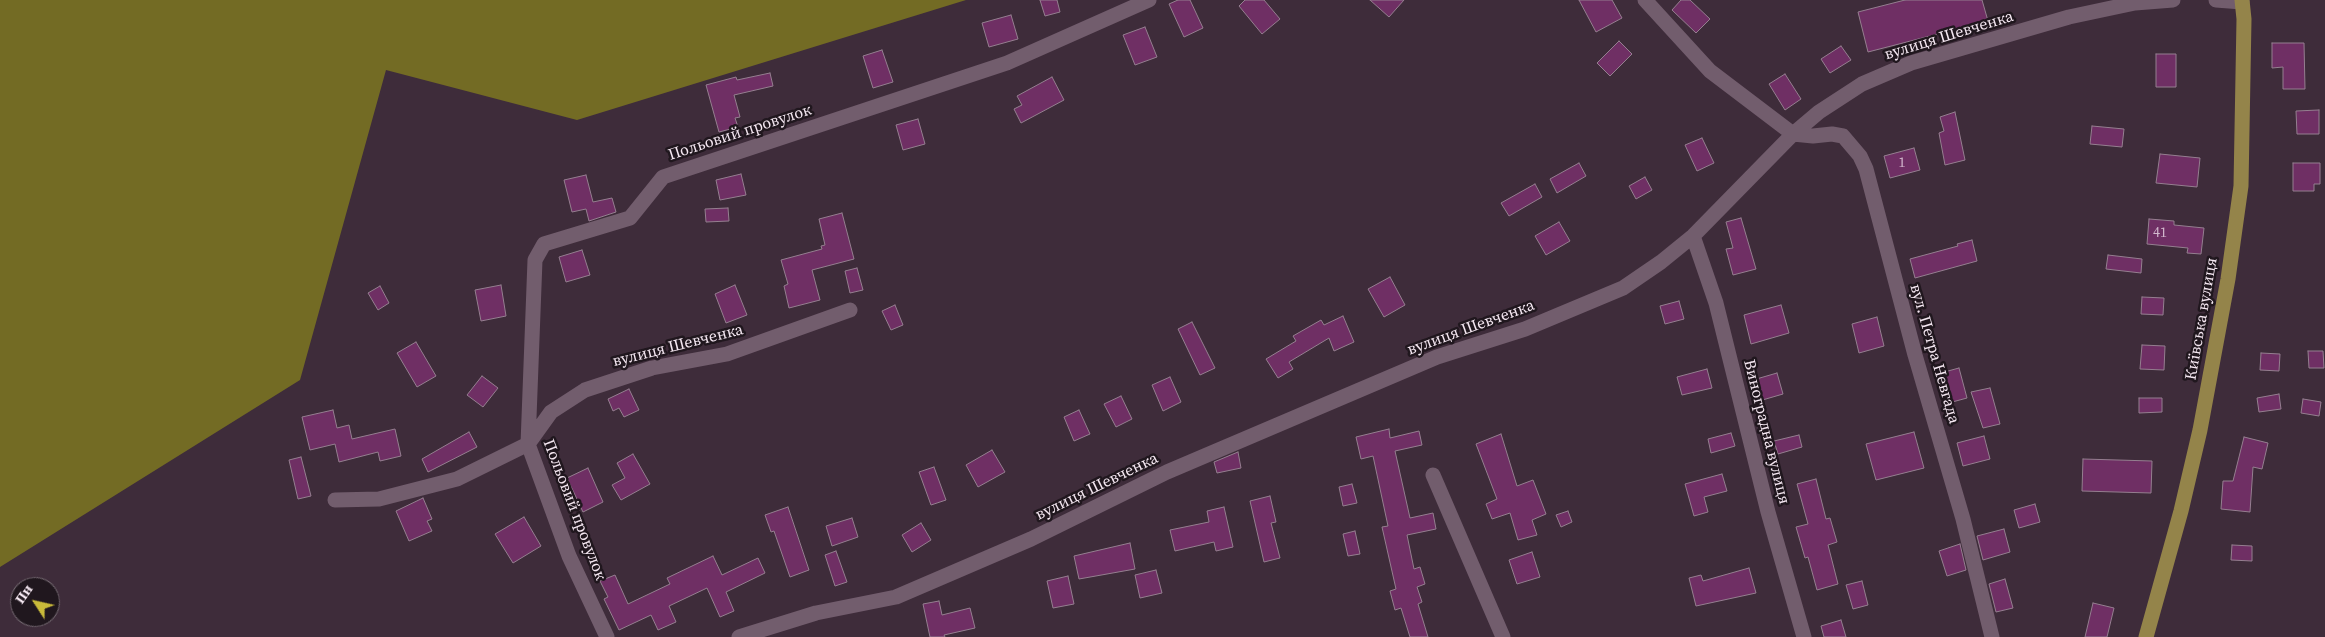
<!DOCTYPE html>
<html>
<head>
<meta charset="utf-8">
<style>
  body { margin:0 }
  #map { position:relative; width:2325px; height:637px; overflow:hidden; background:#3e2c3a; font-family:"Source Serif 4",serif }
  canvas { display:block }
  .north { position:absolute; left:10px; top:577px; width:50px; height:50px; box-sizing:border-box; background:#20171e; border:1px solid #756a72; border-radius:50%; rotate:305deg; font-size:14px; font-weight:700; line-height:20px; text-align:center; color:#f4e7f1 }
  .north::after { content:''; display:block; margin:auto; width:18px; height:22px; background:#c9ba3a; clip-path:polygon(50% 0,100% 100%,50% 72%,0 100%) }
</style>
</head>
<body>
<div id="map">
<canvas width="2325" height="637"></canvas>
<div class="north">Пн</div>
</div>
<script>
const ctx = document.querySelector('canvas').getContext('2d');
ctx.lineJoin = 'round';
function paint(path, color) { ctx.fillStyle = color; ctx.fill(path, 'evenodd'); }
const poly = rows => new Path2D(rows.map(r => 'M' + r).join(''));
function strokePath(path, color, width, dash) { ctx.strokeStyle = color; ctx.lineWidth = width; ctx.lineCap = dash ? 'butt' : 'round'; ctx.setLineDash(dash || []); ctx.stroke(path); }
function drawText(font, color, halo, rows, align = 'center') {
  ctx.font = font + ' "Source Serif 4",serif'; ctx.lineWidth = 5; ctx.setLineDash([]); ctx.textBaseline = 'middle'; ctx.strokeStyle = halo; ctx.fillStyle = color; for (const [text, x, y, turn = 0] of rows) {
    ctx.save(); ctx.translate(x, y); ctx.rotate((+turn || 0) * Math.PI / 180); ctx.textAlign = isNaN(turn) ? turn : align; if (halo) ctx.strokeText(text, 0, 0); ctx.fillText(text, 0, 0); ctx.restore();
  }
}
const forest = poly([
  [0,0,966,0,577,120,386,70,300,380,0,567]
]);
const building = poly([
  [1040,0,1057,0,1060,12,1045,16,1040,0],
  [1178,0,1190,0,1203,28,1184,37,1169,4,1178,0],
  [1245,0,1264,0,1280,19,1262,34,1239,6,1245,0],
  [1370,0,1404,0,1389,17,1370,0],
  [1579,0,1612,0,1622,18,1596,32,1579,0],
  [1681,0,1690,0,1710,19,1696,33,1672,10,1681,0],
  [1905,0,1982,0,1988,21,1868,52,1858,12,1905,0],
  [1011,15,1018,39,989,47,982,23,1011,15],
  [1145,27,1157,57,1135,65,1123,35,1145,27],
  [1619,41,1632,54,1610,76,1597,63,1619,41],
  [2272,43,2304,43,2305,89,2283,89,2283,67,2272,68,2272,43],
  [1841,46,1851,60,1830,73,1821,59,1841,46],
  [882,50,893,82,873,88,863,56,882,50],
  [2156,54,2176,54,2176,87,2156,87,2156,54],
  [770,73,773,86,734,95,740,117,735,118,738,127,719,132,706,85,736,77,737,80,770,73],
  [1785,74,1801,99,1785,110,1769,84,1785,74],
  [1052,77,1064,100,1021,123,1014,109,1022,105,1017,96,1052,77],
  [2319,110,2319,134,2297,134,2296,111,2319,110],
  [1955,112,1965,160,1945,165,1939,133,1944,131,1940,117,1955,112],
  [918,119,925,144,903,150,896,125,918,119],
  [2092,126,2124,129,2122,147,2090,144,2092,126],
  [1702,138,1714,163,1697,171,1685,145,1702,138],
  [1914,148,1920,170,1890,178,1884,156,1914,148],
  [2160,154,2200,158,2197,187,2156,183,2160,154],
  [1579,163,1586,176,1557,193,1550,179,1579,163],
  [2293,163,2320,163,2320,184,2314,184,2314,191,2293,191,2293,163],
  [741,174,746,195,720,200,716,180,741,174],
  [586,175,593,202,612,198,616,212,589,221,586,209,572,212,564,180,586,175],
  [1645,177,1652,190,1636,199,1629,186,1645,177],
  [1535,184,1542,197,1509,216,1501,203,1535,184],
  [728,208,729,221,706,222,705,209,728,208],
  [842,213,854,259,812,270,820,300,789,308,784,286,788,284,781,260,822,249,821,246,825,245,819,219,842,213],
  [1741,218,1756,269,1733,275,1726,249,1733,248,1726,222,1741,218],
  [2149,219,2174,221,2174,225,2204,228,2201,254,2187,253,2188,248,2147,244,2149,219],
  [1559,222,1570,241,1546,255,1535,236,1559,222],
  [1972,240,1977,261,1915,278,1910,259,1958,246,1957,244,1972,240],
  [582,250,590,275,566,282,559,257,582,250],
  [2108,255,2142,259,2141,273,2106,269,2108,255],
  [857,268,863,290,850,293,845,271,857,268],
  [1390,277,1405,305,1384,317,1368,289,1390,277],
  [501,285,506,316,481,321,475,290,501,285],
  [735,285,747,315,726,323,715,294,735,285],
  [380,286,389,303,378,310,368,293,380,286],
  [2142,297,2164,298,2163,315,2141,314,2142,297],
  [1679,301,1684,319,1665,324,1660,306,1679,301],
  [895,305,903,325,891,330,882,311,895,305],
  [1781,305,1789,333,1751,344,1744,315,1781,305],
  [1343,316,1354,342,1334,351,1329,338,1289,362,1293,369,1278,378,1266,359,1296,341,1293,336,1321,320,1324,325,1343,316],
  [1877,317,1884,346,1859,353,1852,324,1877,317],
  [1192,322,1215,368,1200,375,1178,329,1192,322],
  [416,342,436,376,417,387,397,353,416,342],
  [2142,345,2165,346,2164,370,2140,369,2142,345],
  [2308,351,2323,351,2324,368,2309,368,2308,351],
  [2261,353,2280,354,2279,371,2260,370,2261,353],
  [1959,368,1967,398,1945,404,1937,374,1959,368],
  [1707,369,1712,388,1682,395,1677,377,1707,369],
  [1777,373,1783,394,1759,401,1753,380,1777,373],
  [482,376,498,388,483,407,467,395,482,376],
  [1170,377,1181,402,1163,411,1152,385,1170,377],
  [1990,388,2000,424,1983,428,1971,392,1990,388],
  [629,389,639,410,624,417,619,408,613,411,608,399,629,389],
  [2279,394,2281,409,2259,412,2257,398,2279,394],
  [1121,396,1132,419,1116,427,1104,404,1121,396],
  [2139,398,2162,398,2162,412,2139,413,2139,398],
  [2303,399,2321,402,2319,416,2301,413,2303,399],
  [333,410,337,428,349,425,352,439,395,429,401,456,380,461,378,452,339,462,335,444,310,450,302,417,333,410],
  [1079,410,1090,434,1074,441,1064,417,1079,410],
  [1389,429,1390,438,1419,431,1422,445,1395,451,1410,518,1433,513,1436,529,1407,535,1414,569,1420,567,1425,584,1417,587,1422,602,1418,604,1428,637,1410,637,1401,608,1395,610,1390,591,1396,589,1382,527,1388,526,1373,456,1361,459,1356,437,1389,429],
  [469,432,477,447,428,472,422,459,469,432],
  [1914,432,1924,468,1876,480,1866,444,1914,432],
  [1731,433,1735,446,1711,453,1708,439,1731,433],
  [1501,434,1517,486,1533,480,1546,514,1532,520,1537,535,1518,540,1510,513,1492,519,1486,504,1497,499,1476,444,1501,434],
  [1799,435,1802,447,1778,454,1774,441,1799,435],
  [1984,436,1990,459,1963,466,1957,443,1984,436],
  [2244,437,2268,443,2262,469,2253,467,2250,512,2221,509,2223,481,2233,481,2244,437],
  [992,450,1005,472,978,487,966,465,992,450],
  [1238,452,1241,468,1217,473,1214,462,1238,452],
  [633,454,650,484,621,500,612,485,625,478,617,463,633,454],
  [301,457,311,496,298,499,289,460,301,457],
  [2083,459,2152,461,2151,493,2082,491,2083,459],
  [934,467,946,500,931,505,919,472,934,467],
  [588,468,603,502,583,512,567,478,588,468],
  [1722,474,1727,491,1704,497,1708,512,1694,516,1685,484,1722,474],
  [1816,479,1826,519,1830,518,1837,542,1828,545,1838,584,1817,590,1808,557,1805,558,1796,527,1808,524,1797,484,1816,479],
  [1352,484,1357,503,1343,506,1339,487,1352,484],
  [1270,496,1276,522,1271,523,1280,558,1264,562,1250,501,1270,496],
  [423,498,432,519,427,521,432,531,409,541,396,511,423,498],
  [2035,504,2040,522,2019,528,2014,510,2035,504],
  [788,507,809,570,790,577,774,531,771,532,765,515,788,507],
  [1224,507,1233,547,1216,551,1214,542,1175,551,1170,530,1209,522,1207,511,1224,507],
  [1568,511,1572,522,1561,527,1556,515,1568,511],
  [524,517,541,546,513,563,495,534,524,517],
  [852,518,858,537,832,546,826,526,852,518],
  [921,523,931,540,912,552,902,535,921,523],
  [2004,529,2010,552,1983,560,1977,536,2004,529],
  [1355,531,1360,554,1348,556,1343,534,1355,531],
  [1130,543,1135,569,1079,579,1074,556,1130,543],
  [1960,544,1966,570,1947,576,1939,551,1960,544],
  [2232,545,2252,546,2252,561,2231,560,2232,545],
  [836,551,847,582,835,586,825,555,836,551],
  [1532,552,1540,577,1517,584,1509,560,1532,552],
  [713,556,722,575,758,558,765,573,726,592,734,611,720,617,707,588,669,606,676,622,658,630,651,615,619,630,604,599,608,597,600,581,615,575,628,604,670,584,667,578,713,556],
  [1749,568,1756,593,1696,606,1689,578,1701,575,1703,581,1749,568],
  [1156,570,1162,593,1140,598,1135,575,1156,570],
  [1068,576,1074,604,1053,608,1047,581,1068,576],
  [2005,579,2013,608,1996,612,1989,584,2005,579],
  [1862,581,1868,605,1853,609,1846,585,1862,581],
  [939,601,942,615,970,608,975,628,944,635,945,637,930,637,923,604,939,601],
  [2093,603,2114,608,2107,637,2085,637,2093,603],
  [1841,620,1846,637,1824,637,1821,626,1841,620]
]);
const minor = poly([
  [1645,0,1710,71,1793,134,1813,136,1832,134,1843,136,1860,156,1866,169,1915,355,1963,519,1992,637],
  [2216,0,2242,2],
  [1693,236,1716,303,1768,512,1804,637],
  [1433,475,1503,637],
  [335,500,379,499,457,479,528,444,551,412,585,390,652,368,727,354,850,310],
  [607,637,569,556,528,444,535,260,544,244,630,218,663,177,1007,63,1149,0],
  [739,637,816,613,896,597,1031,539,1167,472,1437,357,1525,329,1623,288,1661,262,1693,236,1793,134,1819,112,1862,84,1911,63,2069,17,2135,3,2173,0]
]);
const primary = poly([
  [2146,637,2181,511,2200,430,2228,279,2241,186,2244,19,2242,0]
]);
const numberNames = [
  ["1",1902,163],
  ["41",2160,233]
];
const streetNames = [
  ["вулиця Шевченка",1949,36,-17],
  ["Польовий провулок",740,133,-18],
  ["Київська вулиця",2202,319,-80],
  ["вулиця Шевченка",1471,328,-20],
  ["вулиця Шевченка",678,346,-14],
  ["вул. Петра Невгада",1934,354,74],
  ["Виноградна вулиця",1766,432,76],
  ["вулиця Шевченка",1097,487,-26],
  ["Польовий провулок",574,510,69]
];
paint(forest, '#736b24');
paint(building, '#6f2f64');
strokePath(building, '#957f90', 1);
strokePath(minor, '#725d6d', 15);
strokePath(primary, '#94844a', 15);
drawText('14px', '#d3b9ce', null, numberNames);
drawText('16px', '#f4e7f1', '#20171e', streetNames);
</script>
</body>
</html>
